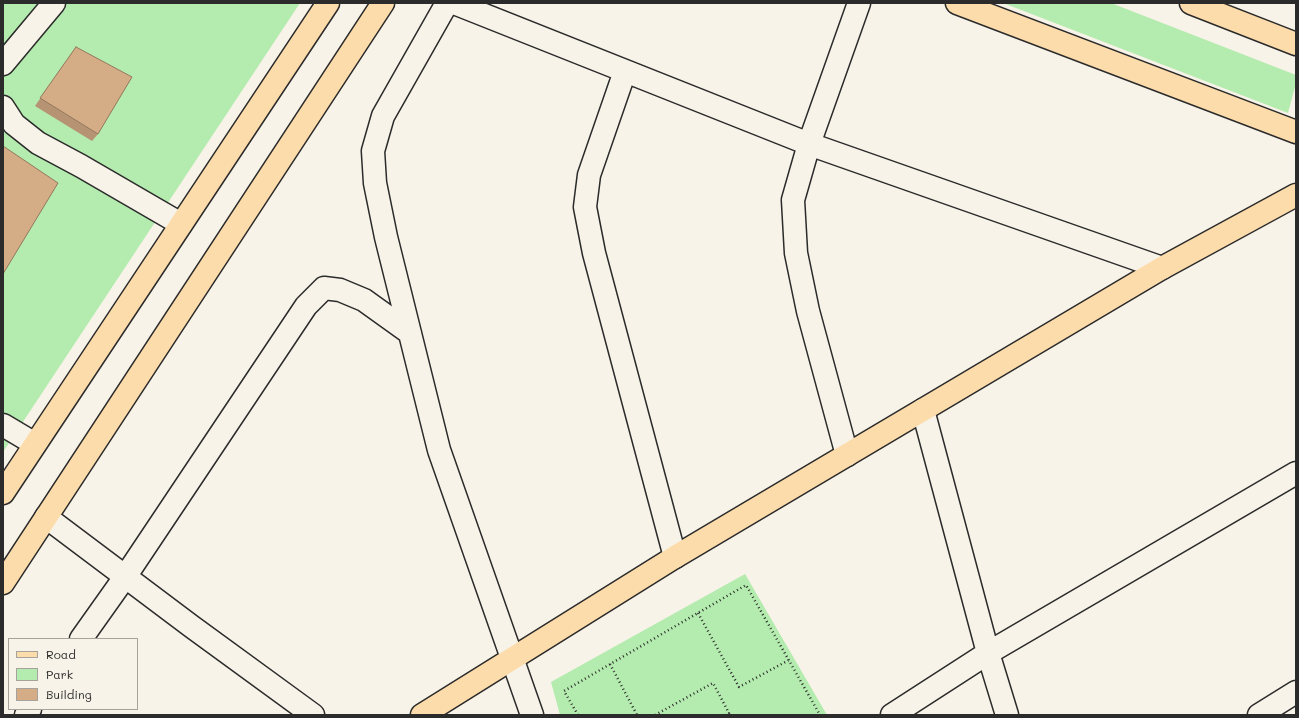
<!DOCTYPE html>
<html>
<head>
<meta charset="utf-8">
<style>
  body { margin:0 }
  #map { position:relative; width:1299px; height:718px; overflow:hidden; background:#f7f3e8; font-family:Mali,sans-serif }
  canvas { display:block }
  .frame { position:absolute; inset:0; border:4px solid #2b2b2b; pointer-events:none }
  .legend { position:absolute; left:8px; top:638px; width:130px; height:72px; box-sizing:border-box; background:#f7f3e8; border:1px solid #a5a39c; margin:0; padding:5px 7px; list-style:none; font-size:12px; color:#2b2b2b }
  .legend li { display:flex; align-items:center; gap:8px; height:20px }
  .legend b { width:20px; border:1px solid #a5a39c }
</style>
</head>
<body>
<div id="map">
<canvas width="1299" height="718"></canvas>
<div class="frame"></div>
<ul class="legend">
<li><b style="height:5px;background:#fddcac"></b>Road</li>
<li><b style="height:11px;background:#b4ebae"></b>Park</li>
<li><b style="height:11px;background:#d4ac86"></b>Building</li>
</ul>
</div>
<script>
const ctx = document.querySelector('canvas').getContext('2d');
ctx.lineJoin = 'round';
function paint(path, color) { ctx.fillStyle = color; ctx.fill(path, 'evenodd'); }
const poly = rows => new Path2D(rows.map(r => 'M' + r).join(''));
function strokePath(path, color, width, dash) { ctx.strokeStyle = color; ctx.lineWidth = width; ctx.lineCap = dash ? 'butt' : 'round'; ctx.setLineDash(dash || []); ctx.stroke(path); }
const green = poly([
  [3,3,300,3,3,452],
  [1003,3,1111,3,1296,75,1296,83,1288,113],
  [745,574,827,715,560,715,551,682]
]);
const path = poly([
  [698,613,739,687,789,660],
  [610,664,637,715],
  [578,715,564,691,746,585,820,715],
  [655,715,713,683,729,713,725,715]
]);
const minor = poly([
  [447,3,383,116,373,151,375,183,386,237,439,450,532,715],
  [454,3,809,144,1162,268],
  [3,64,54,3],
  [625,71,589,175,585,207,594,253,675,557],
  [3,107,14,124,38,143,81,166,181,224],
  [923,410,988,653,1007,715],
  [3,425,35,444],
  [847,455,808,311,796,253,793,200,809,144,859,3],
  [46,517,191,626,313,715],
  [81,639,125,577,306,306,324,288,340,290,364,300,410,333],
  [26,715,30,709],
  [892,715,988,653,1296,473],
  [1259,715,1296,692]
]);
const major = poly([
  [957,3,1296,132],
  [1191,3,1296,44],
  [3,493,328,3],
  [3,583,383,3],
  [422,715,675,557,1162,268,1296,195]
]);
const wall = poly([
  [76,47,98,134,92,141,35,106]
]);
const building = poly([
  [76,47,132,77,98,134,40,98,76,47],
  [3,146,58,183,3,274,3,146]
]);
paint(green, '#b4ebae');
strokePath(minor, '#2b2b2b', 25);
strokePath(major, '#2b2b2b', 25);
strokePath(path, '#2b2b2b', 2.5, [1, 3]);
strokePath(minor, '#f7f3e8', 22);
strokePath(major, '#fddcac', 22);
paint(wall, '#b69473');
paint(building, '#d4ac86');
strokePath(building, '#94785e', 1);
</script>
</body>
</html>
